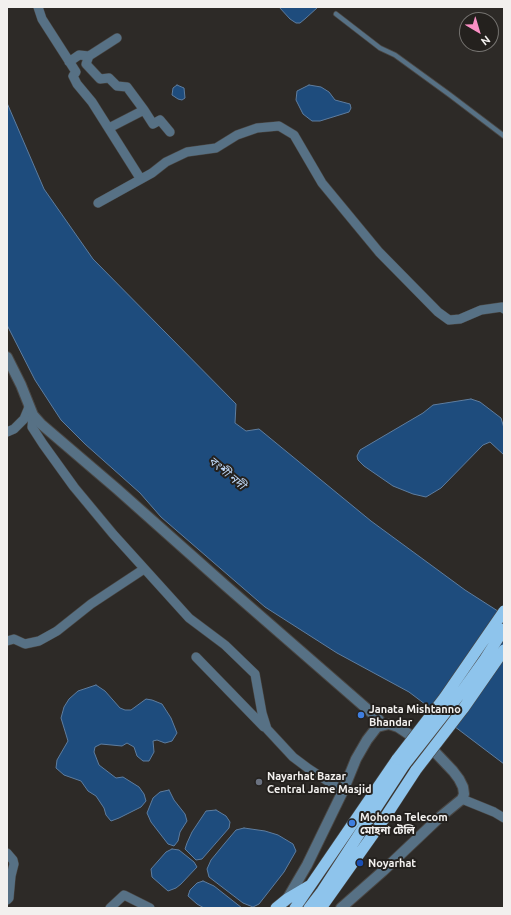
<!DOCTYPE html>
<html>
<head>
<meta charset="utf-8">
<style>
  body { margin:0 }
  #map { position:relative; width:511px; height:915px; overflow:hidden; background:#2d2a27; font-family:Ubuntu,sans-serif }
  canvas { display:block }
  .frame { position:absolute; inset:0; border:8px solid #f2f0ee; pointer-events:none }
  .north { position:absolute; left:459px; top:12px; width:40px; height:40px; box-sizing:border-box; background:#24211e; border:1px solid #767471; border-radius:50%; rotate:142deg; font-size:11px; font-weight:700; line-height:16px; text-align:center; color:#f2f0ee }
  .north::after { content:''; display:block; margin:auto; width:14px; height:18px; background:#fb8fc4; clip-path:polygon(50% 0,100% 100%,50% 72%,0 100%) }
</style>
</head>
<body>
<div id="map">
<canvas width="511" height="915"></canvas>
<div class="frame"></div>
<div class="north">N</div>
</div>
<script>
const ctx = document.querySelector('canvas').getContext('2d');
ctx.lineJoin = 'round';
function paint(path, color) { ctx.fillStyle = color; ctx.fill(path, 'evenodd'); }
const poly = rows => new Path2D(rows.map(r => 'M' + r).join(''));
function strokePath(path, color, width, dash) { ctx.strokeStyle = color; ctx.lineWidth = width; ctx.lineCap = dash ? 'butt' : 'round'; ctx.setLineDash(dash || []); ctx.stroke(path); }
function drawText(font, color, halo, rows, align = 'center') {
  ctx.font = font + ' Ubuntu,"Noto Sans Bengali",sans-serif'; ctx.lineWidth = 4; ctx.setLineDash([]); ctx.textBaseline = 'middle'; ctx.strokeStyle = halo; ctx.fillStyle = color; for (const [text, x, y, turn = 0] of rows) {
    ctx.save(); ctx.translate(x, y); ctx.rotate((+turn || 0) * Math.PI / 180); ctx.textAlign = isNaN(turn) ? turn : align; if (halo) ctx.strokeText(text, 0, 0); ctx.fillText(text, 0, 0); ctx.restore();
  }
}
const water = poly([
  [279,7,318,7,306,18,300,23,296,23,290,19,279,7],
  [177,85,184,88,185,98,182,100,178,99,172,95,173,88,177,85],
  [309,85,321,87,329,92,335,100,350,104,351,108,349,112,320,121,312,121,303,114,296,100,297,91,309,85],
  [7,103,44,189,93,259,236,404,235,423,246,431,259,429,371,521,465,590,504,615,504,764,409,692,337,653,265,607,161,517,140,493,85,444,61,420,35,380,7,325,7,103],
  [471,399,480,402,501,418,504,428,504,455,490,442,483,445,441,488,426,497,413,494,393,486,364,466,358,460,357,456,360,450,423,413,433,405,471,399],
  [96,685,105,691,120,708,125,710,131,710,146,699,152,700,162,704,171,718,177,733,172,741,165,743,157,740,153,741,154,752,149,761,143,761,137,756,134,747,127,743,122,746,101,744,95,747,94,752,99,765,116,778,123,777,139,787,144,794,146,801,141,807,119,818,111,821,106,815,104,808,96,796,88,791,81,781,64,775,56,768,57,760,68,741,61,718,64,707,69,699,78,691,96,685],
  [169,790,174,800,185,814,187,821,180,832,178,841,174,846,168,844,151,822,147,813,153,798,160,792,169,790],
  [216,810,226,816,230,822,229,828,202,859,196,860,185,849,187,843,192,832,206,811,216,810],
  [244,828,265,831,278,835,293,844,296,851,284,872,259,904,253,907,243,903,209,877,207,869,211,860,225,843,236,830,244,828],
  [172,849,179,850,194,862,197,867,181,884,176,888,168,891,152,877,151,869,166,852,172,849],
  [203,881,214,886,242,908,204,908,197,904,188,896,190,890,197,883,203,881]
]);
const service = poly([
  [336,14,380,48,395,55,450,95,504,136]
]);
const minor = poly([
  [38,7,42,19,76,72,73,76,77,84,92,102,140,178],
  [89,56,117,38],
  [69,62,79,55,89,56,86,64,100,79,109,78,117,86,127,87,144,110],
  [109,128,144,110,153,124,160,120,170,132],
  [98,203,152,173,166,162,187,152,216,148,237,135,257,128,279,126,294,135,322,183,379,252,438,312,449,320,460,319,481,310,502,307,504,309],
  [33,415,32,427,43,444,74,487,113,534,189,618,225,645,255,674,262,713,267,729,293,757,309,769,343,791],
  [7,432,14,429,24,419,29,407],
  [7,641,14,639,25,644,39,641,57,631,91,604,144,569],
  [196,657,264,727],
  [462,799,494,812,504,818],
  [7,853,13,860,14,864,11,876,9,898,7,900],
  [110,908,124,895,150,908]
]);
const tertiary = poly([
  [7,357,21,385,33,415,41,424,117,489,226,586,374,715,379,720,377,727],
  [286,901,307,865,343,791,356,759,367,740,377,727,389,724,398,727,434,751,453,771,459,779,463,787,464,794,462,799,440,817,383,871,341,908]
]);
const trunk = poly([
  [276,908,287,899,309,886],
  [295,908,397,759],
  [309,908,322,891,405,764],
  [321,908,384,819,416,770]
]);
const trunkBridge = poly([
  [397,759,444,698,504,611],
  [405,764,460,694,485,659,504,629],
  [416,770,463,709,504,650]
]);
const markers = [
  [361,715,4,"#3f7fe0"],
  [259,782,4,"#6b7280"],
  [352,823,4,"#3f7fe0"],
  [360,863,4,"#1a4fb4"]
];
const poiNames = [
  ["Janata Mishtanno",369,709],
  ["Bhandar",369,722],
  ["Nayarhat Bazar",267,776],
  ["Central Jame Masjid",267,789],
  ["Mohona Telecom",360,817],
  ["মোহনা টেলি",360,830],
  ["Noyarhat",368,863]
];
const waterNames = [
  ["বংশী নদী",227,473,40]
];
paint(water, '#1e4c7d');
strokePath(water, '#5e7d9f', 1);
strokePath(service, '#494643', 6);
strokePath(minor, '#494643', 10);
strokePath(tertiary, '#494643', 12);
strokePath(trunk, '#494643', 12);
strokePath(service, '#577185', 4.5);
strokePath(minor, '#577185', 9);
strokePath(tertiary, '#577185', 10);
strokePath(trunk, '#8ec4ec', 11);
strokePath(trunkBridge, '#494643', 12, []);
strokePath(trunkBridge, '#8ec4ec', 11);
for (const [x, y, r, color] of markers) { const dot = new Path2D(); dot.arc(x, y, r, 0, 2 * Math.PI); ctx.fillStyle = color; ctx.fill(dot); strokePath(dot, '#24211e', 1.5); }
drawText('bold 11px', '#f2f0ee', '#24211e', poiNames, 'left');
drawText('italic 12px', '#bfd8f7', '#24211e', waterNames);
</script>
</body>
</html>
